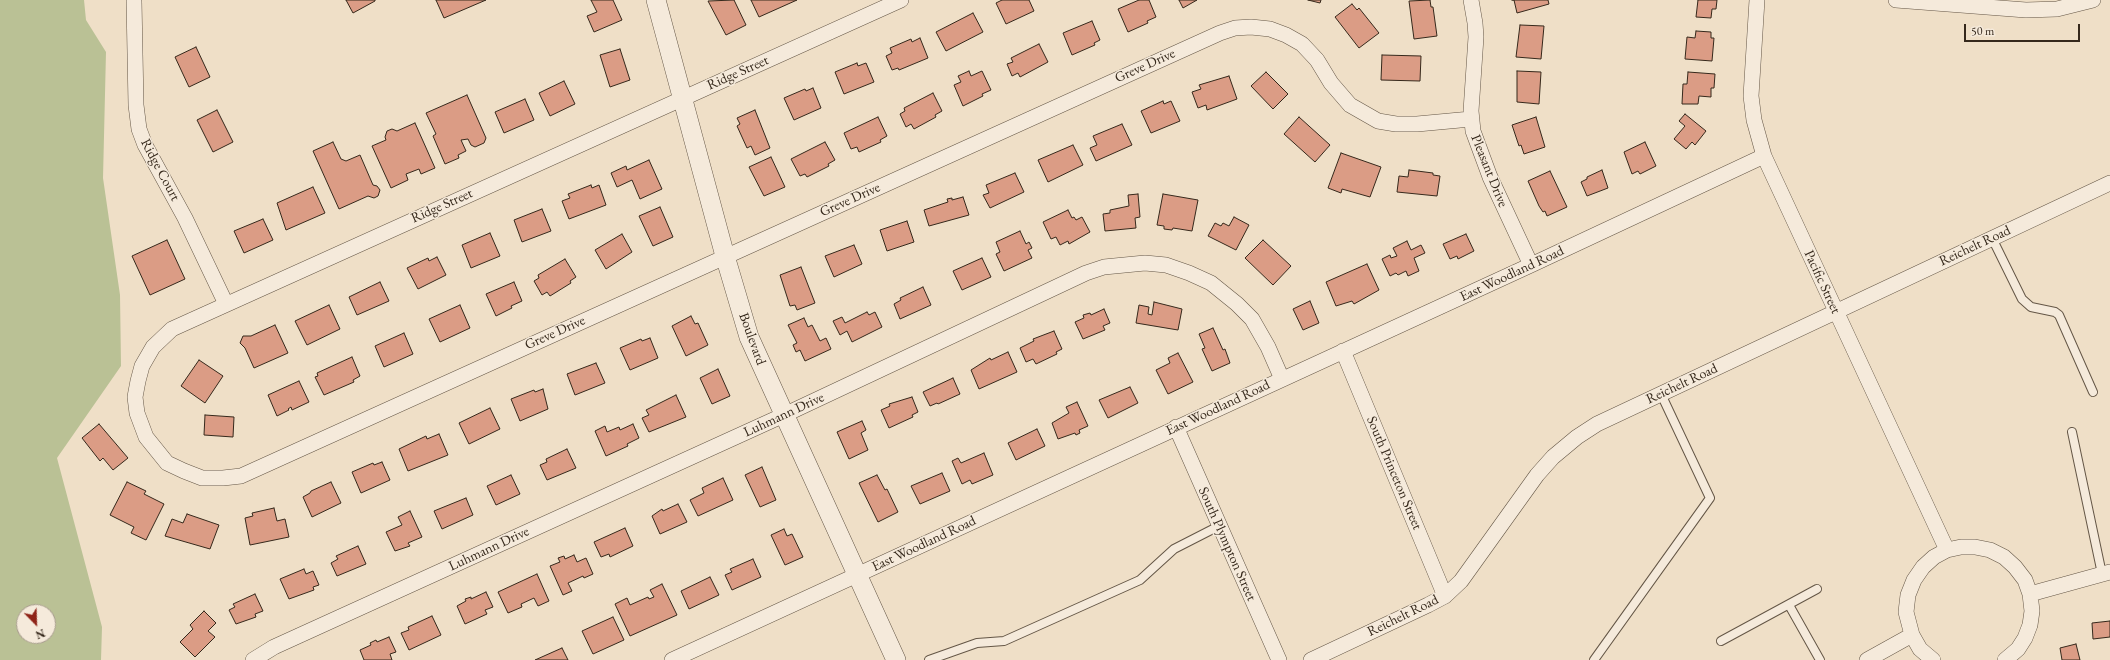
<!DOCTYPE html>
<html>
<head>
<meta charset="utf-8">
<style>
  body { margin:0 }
  #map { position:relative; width:2110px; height:660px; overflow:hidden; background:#efdfc7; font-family:"EB Garamond",serif }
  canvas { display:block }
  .north { position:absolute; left:16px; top:604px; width:40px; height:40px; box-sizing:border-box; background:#f5eadb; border:1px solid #a89c8e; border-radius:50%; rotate:157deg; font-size:11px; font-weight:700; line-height:16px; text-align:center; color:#35281b }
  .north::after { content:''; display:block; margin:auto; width:14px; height:18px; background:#8f2418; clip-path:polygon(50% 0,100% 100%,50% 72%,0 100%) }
  .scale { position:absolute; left:1964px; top:24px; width:116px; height:18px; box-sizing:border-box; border:2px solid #35281b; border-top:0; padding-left:5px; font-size:12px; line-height:14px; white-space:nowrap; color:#35281b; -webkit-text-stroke:3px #f5eadb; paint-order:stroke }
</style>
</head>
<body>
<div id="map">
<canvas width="2110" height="660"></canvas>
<div class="north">N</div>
<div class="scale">50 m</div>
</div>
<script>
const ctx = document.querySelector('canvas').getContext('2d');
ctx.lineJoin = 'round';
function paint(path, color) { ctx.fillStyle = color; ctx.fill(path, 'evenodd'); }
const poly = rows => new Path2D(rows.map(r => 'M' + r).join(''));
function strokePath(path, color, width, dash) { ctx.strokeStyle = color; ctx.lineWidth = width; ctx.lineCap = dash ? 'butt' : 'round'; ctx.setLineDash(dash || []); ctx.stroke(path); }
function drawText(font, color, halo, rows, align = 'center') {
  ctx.font = font + ' "EB Garamond",serif'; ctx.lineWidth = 3; ctx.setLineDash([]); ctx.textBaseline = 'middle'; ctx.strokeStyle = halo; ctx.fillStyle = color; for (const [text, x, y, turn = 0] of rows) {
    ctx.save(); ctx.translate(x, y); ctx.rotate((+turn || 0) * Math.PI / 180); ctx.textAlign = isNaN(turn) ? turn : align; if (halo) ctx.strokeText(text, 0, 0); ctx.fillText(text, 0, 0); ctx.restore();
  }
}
const green = poly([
  [0,0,84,0,86,20,106,52,103,178,120,295,121,366,57,458,102,627,101,660,0,660],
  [24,612,48,612,48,636,24,636]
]);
const building = poly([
  [346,0,375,0,375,1,353,13,346,0],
  [436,0,486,0,444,18,436,0],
  [591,0,613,0,622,20,594,32,587,16,597,12,591,0],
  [734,0,746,25,726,35,708,1,734,0],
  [751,0,797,0,759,17,751,0],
  [1002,0,1029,0,1034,11,1006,24,996,3,1002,0],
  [1139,0,1149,0,1156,17,1147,21,1148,23,1128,32,1118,9,1139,0],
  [1179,0,1197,0,1183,8,1179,0],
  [1308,0,1321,0,1320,3,1308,0],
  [1430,0,1431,7,1433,7,1437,36,1414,39,1409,1,1430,0],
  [1512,0,1548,0,1549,4,1517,13,1514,0,1512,0],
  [1698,0,1717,0,1716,9,1712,9,1711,18,1696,17,1698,0],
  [1352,4,1357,10,1359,8,1379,33,1359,48,1335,17,1352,4],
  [973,13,983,32,946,51,936,32,973,13],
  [1092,21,1100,40,1094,43,1095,45,1072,55,1063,33,1092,21],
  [1520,25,1544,26,1541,59,1516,57,1520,25],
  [1696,31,1711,32,1711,38,1714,38,1712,61,1685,59,1687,37,1695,38,1696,31],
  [920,38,928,58,899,70,898,68,892,70,886,56,892,53,890,48,911,39,912,42,920,38],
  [1039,44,1048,62,1020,77,1018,73,1012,76,1007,64,1013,62,1011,58,1039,44],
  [196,47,210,77,189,87,175,57,196,47],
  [620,49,630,80,610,87,600,55,620,49],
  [1382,55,1421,56,1420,81,1381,80,1382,55],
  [857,63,858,66,866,63,874,82,844,94,835,72,857,63],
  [969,71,971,76,982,71,991,90,982,94,983,96,963,106,954,85,961,82,958,76,969,71],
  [1517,71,1541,72,1539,104,1517,102,1517,71],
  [1266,72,1288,94,1273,109,1251,86,1266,72],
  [1688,72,1715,74,1714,88,1711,88,1711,97,1699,96,1698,104,1682,104,1683,84,1687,84,1688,72],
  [1229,76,1237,99,1207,110,1206,105,1198,108,1192,92,1201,89,1199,85,1229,76],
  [564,81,575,104,550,116,539,93,564,81],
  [813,88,821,108,794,120,784,98,805,89,806,91,813,88],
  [933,93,942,111,935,115,936,117,914,129,911,124,906,127,900,114,905,111,904,108,933,93],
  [467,95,486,138,484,143,475,147,471,145,468,139,461,140,466,151,458,155,459,158,445,164,433,136,436,134,426,113,467,95],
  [525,99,534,120,504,133,495,112,525,99],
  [1163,101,1164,104,1171,101,1180,121,1151,133,1141,111,1163,101],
  [217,110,233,142,213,152,197,120,217,110],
  [755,110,770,148,755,155,751,146,747,148,737,126,740,124,737,118,755,110],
  [1685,114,1706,131,1695,145,1692,142,1686,149,1674,139,1685,126,1679,121,1685,114],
  [878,117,887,136,880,140,881,142,859,152,857,147,851,149,844,133,878,117],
  [1299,117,1330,145,1315,162,1284,134,1299,117],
  [1536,117,1545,147,1524,154,1521,145,1519,146,1512,125,1536,117],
  [415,123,435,168,421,174,419,169,406,174,408,180,391,188,372,146,386,140,385,137,387,131,392,129,397,131,415,123],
  [1122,124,1132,145,1096,161,1090,148,1097,145,1093,136,1122,124],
  [333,142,341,159,346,161,360,155,373,185,377,186,380,190,378,196,374,198,368,196,339,209,313,151,333,142],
  [825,142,835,160,828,164,829,166,807,177,805,174,800,176,791,159,825,142],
  [1645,142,1656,166,1640,174,1638,171,1632,174,1624,152,1645,142],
  [1073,145,1083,165,1048,182,1038,160,1073,145],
  [1341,153,1381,167,1370,197,1342,189,1341,193,1328,188,1341,153],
  [771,157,785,187,764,196,749,167,771,157],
  [649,160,662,189,640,199,632,180,617,187,611,173,626,166,627,170,649,160],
  [1409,170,1433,173,1433,175,1440,176,1437,196,1397,192,1399,176,1408,177,1409,170],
  [1602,170,1608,188,1587,196,1581,182,1587,179,1587,177,1602,170],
  [1550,171,1567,207,1547,216,1545,211,1543,212,1539,206,1528,181,1550,171],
  [1015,173,1024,192,990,208,983,195,989,193,986,185,1015,173],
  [591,185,592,188,599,185,606,205,569,219,562,201,570,198,568,194,591,185],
  [313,187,325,213,286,230,277,203,313,187],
  [1138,194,1140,217,1135,218,1136,228,1105,231,1103,214,1110,213,1110,210,1129,206,1128,195,1138,194],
  [1163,194,1198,200,1192,231,1173,228,1172,230,1164,229,1164,226,1157,225,1163,194],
  [963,197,969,215,929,226,924,210,948,202,947,199,952,198,952,200,963,197],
  [660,207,673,237,653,246,639,216,660,207],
  [542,209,551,231,522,242,514,220,542,209],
  [1068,210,1072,218,1074,217,1076,220,1082,217,1090,232,1069,244,1068,241,1060,245,1056,237,1051,239,1043,222,1068,210],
  [1234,217,1249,225,1236,250,1208,236,1215,223,1221,226,1223,223,1229,226,1234,217],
  [263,219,273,240,244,253,234,231,263,219],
  [907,221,914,242,887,251,880,230,907,221],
  [1020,231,1026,244,1029,242,1032,248,1028,250,1032,258,1004,271,996,254,1000,252,996,242,1020,231],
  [490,233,500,256,471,268,462,245,490,233],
  [622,234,632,252,606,269,595,250,622,234],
  [1466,234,1474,251,1458,259,1457,256,1450,259,1443,244,1466,234],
  [167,240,185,279,150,295,132,256,167,240],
  [1263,240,1291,266,1273,285,1245,258,1263,240],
  [1407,241,1411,250,1421,245,1425,253,1414,258,1419,271,1408,276,1406,271,1398,275,1396,273,1390,276,1382,259,1390,255,1391,258,1397,256,1393,248,1407,241],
  [854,245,862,264,834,277,825,256,854,245],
  [437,257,446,275,418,289,407,268,428,258,429,261,437,257],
  [982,258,991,277,962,290,953,271,982,258],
  [565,259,576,277,570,281,571,283,550,296,547,292,542,295,534,281,539,278,538,275,565,259],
  [1367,264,1379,290,1354,304,1352,301,1336,306,1326,282,1367,264],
  [801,267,815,303,797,310,795,305,790,306,780,275,801,267],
  [380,282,389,301,357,315,349,297,380,282],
  [514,282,522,301,511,306,512,308,496,316,486,294,514,282],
  [923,287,931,305,900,319,894,304,901,300,900,298,923,287],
  [1310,301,1319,323,1303,330,1293,309,1310,301],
  [1154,302,1182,309,1178,330,1136,323,1139,305,1149,307,1148,314,1152,315,1154,302],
  [329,305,340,329,307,345,295,321,329,305],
  [460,305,470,328,440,342,429,319,460,305],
  [1104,309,1110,323,1103,326,1105,330,1083,339,1075,322,1084,318,1083,315,1090,313,1091,315,1104,309],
  [867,312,869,315,875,312,882,327,852,342,847,331,840,335,833,321,842,317,845,323,867,312],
  [691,316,695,324,698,323,708,345,686,356,672,326,691,316],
  [804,318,808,327,812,325,820,341,826,338,831,349,805,361,800,350,796,352,793,345,797,343,788,325,804,318],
  [275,325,288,353,254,368,245,348,240,343,243,336,251,336,275,325],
  [1213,328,1223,350,1225,349,1230,363,1212,371,1202,349,1205,348,1199,334,1213,328],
  [1054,331,1062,349,1056,352,1057,354,1036,364,1033,359,1026,362,1020,348,1034,341,1033,339,1054,331],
  [404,333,413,354,384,367,375,346,404,333],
  [650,338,658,358,630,370,620,348,641,339,642,341,650,338],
  [1008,352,1017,372,979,389,971,370,990,358,991,360,1008,352],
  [1178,353,1193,382,1168,394,1156,370,1170,363,1168,358,1178,353],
  [352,357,360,376,353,380,354,382,324,395,315,377,318,376,317,373,352,357],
  [199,360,223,376,205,403,181,386,199,360],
  [596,363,605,383,575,395,567,374,596,363],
  [718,369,730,396,712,404,700,378,718,369],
  [953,378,960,394,938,404,937,403,930,406,923,392,953,378],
  [299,381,309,402,292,410,291,407,288,409,289,410,277,416,268,395,299,381],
  [1130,387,1138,403,1108,418,1099,400,1130,387],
  [543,389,548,409,520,421,511,399,534,390,535,392,543,389],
  [676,395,686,417,649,432,642,418,649,415,646,410,676,395],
  [912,397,918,412,912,415,913,417,889,428,881,410,890,406,889,404,912,397],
  [1077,402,1088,426,1079,430,1080,433,1076,435,1075,433,1058,439,1052,423,1069,413,1066,407,1077,402],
  [490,408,500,429,469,444,459,423,490,408],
  [205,415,234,417,233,437,204,435,205,415],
  [862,421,866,430,861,433,868,450,849,459,837,432,862,421],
  [99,424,128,458,113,470,103,458,100,461,82,438,99,424],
  [633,424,639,438,627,444,628,446,606,456,595,431,605,426,607,432,619,427,620,430,633,424],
  [1037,429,1045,446,1016,460,1008,443,1037,429],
  [439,434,448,455,408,471,399,449,426,436,427,439,439,434],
  [567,449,576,468,547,480,540,465,547,462,546,459,567,449],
  [984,453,993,475,972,484,970,480,962,484,952,461,958,458,961,463,984,453],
  [382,462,390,480,361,493,352,472,373,463,374,465,382,462],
  [762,467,776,500,760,507,745,475,762,467],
  [942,473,950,491,920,504,911,486,942,473],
  [511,475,520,494,496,505,487,486,511,475],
  [877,475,885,490,887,489,898,512,878,522,859,483,877,475],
  [723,478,733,500,698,516,690,500,704,493,702,488,723,478],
  [127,482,146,491,144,494,164,504,146,540,131,533,134,527,110,515,127,482],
  [331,482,341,503,312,517,303,497,310,493,311,491,331,482],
  [466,498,473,515,442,529,434,511,466,498],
  [678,504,687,522,660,534,652,516,662,509,663,511,678,504],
  [274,508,277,521,285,519,289,537,250,545,245,518,253,516,252,513,274,508],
  [410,511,422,537,408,543,410,546,395,551,386,532,402,525,398,517,410,511],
  [187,514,219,525,210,549,165,536,172,519,183,523,187,514],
  [625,528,633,546,610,557,609,554,601,557,594,542,625,528],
  [784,529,787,536,792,534,803,557,785,565,771,535,784,529],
  [358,546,366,564,337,576,331,563,338,559,336,556,358,546],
  [574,555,577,562,586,558,593,574,584,578,583,576,568,583,572,591,563,595,550,566,560,562,558,558,564,556,565,559,574,555],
  [753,559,761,577,732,590,725,575,732,572,730,569,753,559],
  [304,569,306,574,313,571,319,585,313,587,314,590,289,599,280,579,304,569],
  [537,574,549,601,538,606,534,598,521,604,522,607,508,613,498,592,537,574],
  [710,577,719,595,689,609,681,591,710,577],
  [662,584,677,615,630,636,615,604,627,598,630,605,648,597,649,599,654,597,650,590,662,584],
  [486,592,493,607,485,610,487,614,465,624,457,606,466,601,465,599,471,597,471,599,486,592],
  [255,594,263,611,255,614,256,617,236,624,229,610,235,607,233,604,255,594],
  [204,611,216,623,208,631,215,637,195,657,180,642,193,629,190,625,204,611],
  [432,616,441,635,409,650,401,633,409,630,408,627,432,616],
  [613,617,624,640,593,654,582,631,613,617],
  [2110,621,2110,637,2093,639,2092,623,2110,621],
  [389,637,396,652,390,654,392,660,364,660,360,650,371,645,370,643,376,640,377,642,389,637],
  [2076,644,2080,660,2062,660,2060,648,2076,644],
  [562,648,568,660,535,660,562,648]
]);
const service = poly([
  [1992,238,2022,299,2031,307,2055,312,2059,315,2093,392],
  [2072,432,2102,574],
  [1789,605,1820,660],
  [1721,641,1817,589],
  [929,660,977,643,1004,641,1140,580,1174,549,1219,526],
  [1594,660,1710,498,1661,394]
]);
const minor = poly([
  [901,0,172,329,153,347,142,366,138,381,135,397,137,413,146,437,167,463,184,471,202,478,223,478,241,476,1220,33,1235,28,1251,27,1270,29,1286,35,1302,44,1317,60,1331,83,1350,105,1378,121,1396,124,1417,124,1471,119],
  [1471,0,1475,23,1476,37,1471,111,1473,131,1490,177,1531,265],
  [1757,0,1751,96,1754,120,1764,156,1947,550],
  [1896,0,2026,10,2057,9,2093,0],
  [134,1,136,105,139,129,145,145,185,218,226,304],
  [1343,351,1445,596],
  [1176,427,1279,660],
  [2030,594,2110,572],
  [253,660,274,647,784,415,1086,273,1104,267,1145,263,1166,265,1189,273,1211,283,1237,304,1252,319,1268,347,1282,379],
  [672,660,1531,265,1764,156],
  [1311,660,1428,605,1445,596,1461,581,1537,475,1553,457,1577,437,1597,424,2110,183],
  [1867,660,1912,635],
  [1933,660,1920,649,1912,635,1906,612,1908,595,1914,580,1923,567,1934,557,1947,550,1961,547,1975,547,1990,550,2004,557,2015,567,2025,580,2030,594,2032,611,2030,625,2025,638,2018,649,2005,660]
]);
const tertiary = poly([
  [656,0,725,256,749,337,896,660]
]);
const streetNames = [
  ["Greve Drive",1145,66,-24],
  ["Ridge Street",738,73,-24],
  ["Ridge Court",160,170,62],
  ["Pleasant Drive",1489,171,68],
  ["Greve Drive",850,200,-24],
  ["Ridge Street",442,206,-24],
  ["Reichelt Road",1975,246,-25],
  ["East Woodland Road",1512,274,-25],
  ["Pacific Street",1822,282,65],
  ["Greve Drive",555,333,-24],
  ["Boulevard",752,339,70],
  ["Reichelt Road",1682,384,-25],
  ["East Woodland Road",1218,408,-25],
  ["Luhmann Drive",784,415,-25],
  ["South Princeton Street",1394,473,67],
  ["East Woodland Road",924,544,-25],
  ["South Plympton Street",1227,544,66],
  ["Luhmann Drive",489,549,-25],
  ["Reichelt Road",1403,616,-26]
];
paint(green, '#bac195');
paint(building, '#db9c85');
strokePath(building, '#35281b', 1);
strokePath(service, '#645646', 10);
strokePath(minor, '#645646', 16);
strokePath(tertiary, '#645646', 20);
strokePath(service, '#f5eadb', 8);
strokePath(minor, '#f5eadb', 15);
strokePath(tertiary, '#f5eadb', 19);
drawText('14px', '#35281b', '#f5eadb', streetNames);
</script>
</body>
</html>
